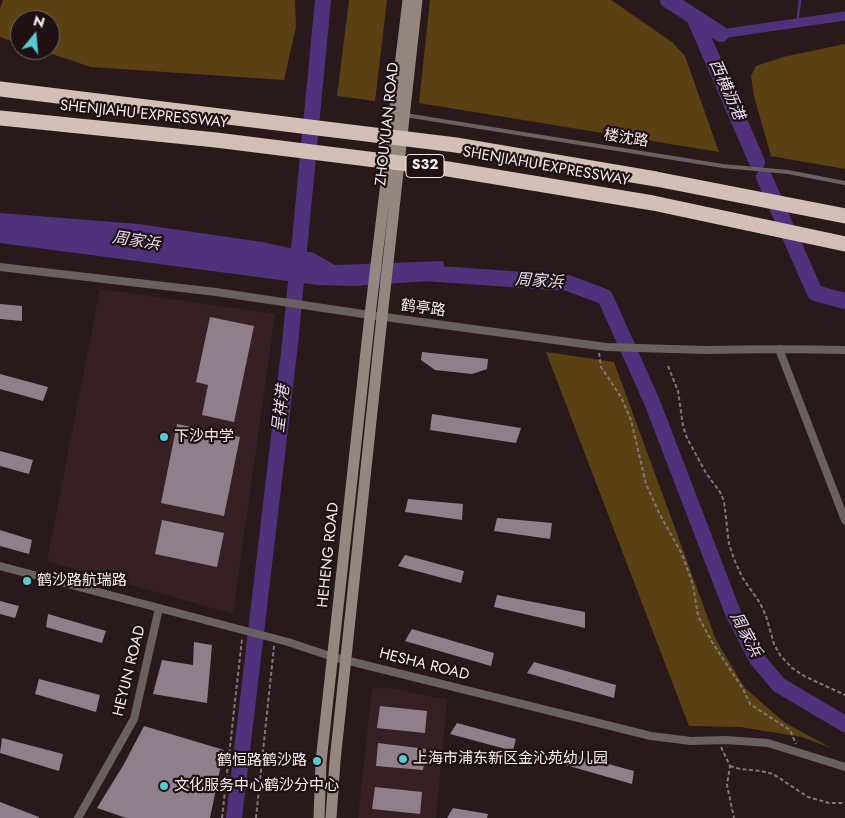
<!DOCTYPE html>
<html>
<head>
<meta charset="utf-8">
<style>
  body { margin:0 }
  #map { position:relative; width:845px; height:818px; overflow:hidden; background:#29191b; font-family:Jost,sans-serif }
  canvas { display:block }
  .north { position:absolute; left:10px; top:10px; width:50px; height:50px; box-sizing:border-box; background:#1f1012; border:1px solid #76686a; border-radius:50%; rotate:17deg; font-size:14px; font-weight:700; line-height:20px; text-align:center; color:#f9edee }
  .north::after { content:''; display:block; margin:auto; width:18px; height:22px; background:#52ccd0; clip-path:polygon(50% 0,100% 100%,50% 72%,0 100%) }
</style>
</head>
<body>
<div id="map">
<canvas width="845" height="818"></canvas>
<div class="north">N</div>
</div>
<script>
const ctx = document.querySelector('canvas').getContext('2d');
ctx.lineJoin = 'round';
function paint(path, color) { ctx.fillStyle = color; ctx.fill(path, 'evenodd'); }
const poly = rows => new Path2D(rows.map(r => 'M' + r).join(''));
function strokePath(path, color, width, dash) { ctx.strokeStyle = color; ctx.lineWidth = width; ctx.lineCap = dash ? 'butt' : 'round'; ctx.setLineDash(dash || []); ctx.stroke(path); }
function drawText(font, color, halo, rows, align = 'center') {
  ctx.font = font + ' Jost,"Noto Sans SC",sans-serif'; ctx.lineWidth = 4.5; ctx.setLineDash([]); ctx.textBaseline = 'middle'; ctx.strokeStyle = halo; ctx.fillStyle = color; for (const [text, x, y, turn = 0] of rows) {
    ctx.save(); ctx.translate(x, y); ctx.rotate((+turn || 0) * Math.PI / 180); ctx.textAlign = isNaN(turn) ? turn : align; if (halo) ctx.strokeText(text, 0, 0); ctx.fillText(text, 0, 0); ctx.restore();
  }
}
const built = poly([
  [100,289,275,314,233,614,47,561],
  [385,687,447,700,436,818,358,818,372,689]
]);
const green = poly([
  [3,0,295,0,296,27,284,80,91,67,40,50,50,50,50,20,20,20,20,44,0,37,0,9],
  [349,0,387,0,375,101,337,96],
  [430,0,611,0,672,42,685,56,719,152,419,103],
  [845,44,845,169,771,156,754,96,751,76,756,66,783,57],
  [546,352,614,362,716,640,745,688,784,722,831,748,802,737,740,727,689,726]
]);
const water = poly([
  [0,213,138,224,262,242,314,253,335,265,443,261,446,280,353,286,318,285,0,243]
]);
const stream = poly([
  [797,24,800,0]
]);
const canal = poly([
  [721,34,845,16]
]);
const river = poly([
  [668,0,721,34],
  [694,17,757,162],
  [764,177,815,293,845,301],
  [424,273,568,283,605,297,652,402,733,613,757,659,779,685,845,724],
  [234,818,290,344,323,0]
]);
const building = poly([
  [0,304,22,306,22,321,0,319],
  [210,317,254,326,234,422,202,415,208,385,196,382],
  [422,352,488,359,487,369,472,374,435,370,421,360],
  [0,374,48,387,43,401,0,389],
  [432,414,521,428,516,443,430,430],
  [177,424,240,437,224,516,161,503],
  [0,451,33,460,29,474,0,466],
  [408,499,463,504,462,520,405,512],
  [497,518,552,523,550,539,494,531],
  [162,520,224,533,217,567,155,554],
  [0,530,32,540,29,554,0,546],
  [405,555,464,571,461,583,398,566],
  [497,595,585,612,585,628,494,607],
  [0,601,19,606,15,618,0,614],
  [48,614,106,631,102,643,46,627],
  [412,629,494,653,491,666,405,641],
  [194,642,212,645,207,703,153,694,162,660,193,665],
  [534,662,616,685,614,698,527,673],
  [39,679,100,695,96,712,35,694],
  [380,706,427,711,425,733,377,728],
  [457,723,516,739,513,751,450,734],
  [144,726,224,750,210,818,126,818,97,808,124,764],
  [2,738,63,754,59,771,0,753],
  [378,743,426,749,423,770,376,766],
  [553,749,634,771,632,784,548,760],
  [375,787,422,792,420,814,372,809],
  [0,802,39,817,39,818,0,818],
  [453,808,488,814,487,818,447,818]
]);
const path = poly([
  [599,353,601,367,621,397,631,420,646,484,660,515,682,554,693,585,698,616,712,642,743,689,750,704,790,730,796,744],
  [668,366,678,391,683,426,687,438,706,473,720,492,724,501,729,544,734,559,742,577,760,603,766,616,774,644,780,655,792,668,804,676,845,695],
  [721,747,730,766,727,785,734,818],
  [730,766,740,769,761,771,773,774,808,797,829,803,845,803],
  [222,818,242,639],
  [256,818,274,646]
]);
const lane = poly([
  [405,115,723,166,788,172,845,183]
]);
const street = poly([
  [0,267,216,292,370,315,606,347,705,350,779,349,845,350],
  [779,349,845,520],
  [0,566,288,642,333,657,651,736,691,741,726,740,768,743,845,767],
  [78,818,134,719,159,608]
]);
const secondary = poly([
  [319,818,321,762,370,315,408,0],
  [331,818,335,761,382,317,417,0]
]);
const highwayBridge = poly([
  [0,89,456,145,656,179,845,216],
  [0,118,216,140,448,169,653,203,845,244]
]);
const markers = [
  [164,437,5,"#52ccd0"],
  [27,581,5,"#52ccd0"],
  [403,759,5,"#52ccd0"],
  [317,761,5,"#52ccd0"],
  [164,786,5,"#52ccd0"]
];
const shields = [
  [425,166,38]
];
const shieldNames = [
  ["S32",425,166]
];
const streetNames = [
  ["SHENJIAHU EXPRESSWAY",144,115,6],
  ["ZHOUYUAN ROAD",388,124,-84],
  ["楼沈路",626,139,9],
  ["SHENJIAHU EXPRESSWAY",546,167,10],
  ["鹤亭路",423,309,8],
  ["HEHENG ROAD",329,555,-84],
  ["HESHA ROAD",424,665,14],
  ["HEYUN ROAD",130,671,-76]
];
const poiNames = [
  ["下沙中学",174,437],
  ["鹤沙路航瑞路",37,581],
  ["上海市浦东新区金沁苑幼儿园",413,759],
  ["鹤恒路鹤沙路",307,761,"right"],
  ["文化服务中心鹤沙分中心",174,786]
];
const waterNames = [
  ["西横沥港",726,90,66],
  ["周家浜",136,242,9],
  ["周家浜",539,282,4],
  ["呈祥港",282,409,-83],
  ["周家浜",745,635,62]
];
paint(built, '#372024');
paint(green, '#594113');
paint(water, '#52317c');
strokePath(stream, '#52317c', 2.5);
strokePath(canal, '#52317c', 9);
strokePath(river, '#52317c', 16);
paint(building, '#907f8b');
strokePath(path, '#847678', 2, [4, 2.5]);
strokePath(lane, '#69615d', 4);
strokePath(street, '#69615d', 8);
strokePath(secondary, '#948781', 11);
strokePath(highwayBridge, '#d4bfb6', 15);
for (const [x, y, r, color] of markers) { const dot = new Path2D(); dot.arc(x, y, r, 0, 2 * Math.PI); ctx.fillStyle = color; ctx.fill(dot); strokePath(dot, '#1f1012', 2); }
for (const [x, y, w] of shields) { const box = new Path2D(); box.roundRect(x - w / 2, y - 11.5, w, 23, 4); ctx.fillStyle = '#1f1012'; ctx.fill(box); strokePath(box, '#f9edee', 1); }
drawText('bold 14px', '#f9edee', null, shieldNames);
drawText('15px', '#f9edee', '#1f1012', streetNames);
drawText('15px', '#f9edee', '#1f1012', poiNames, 'left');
drawText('italic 16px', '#e3dcf2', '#1f1012', waterNames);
</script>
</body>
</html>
